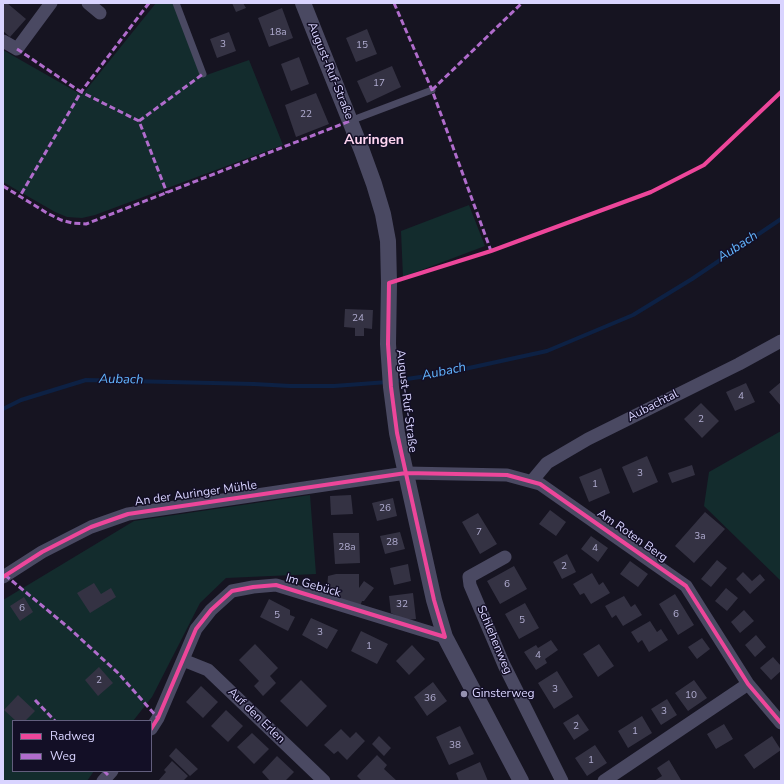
<!DOCTYPE html>
<html>
<head>
<meta charset="utf-8">
<style>
  body { margin:0 }
  #map { position:relative; width:784px; height:784px; overflow:hidden; background:#161421; font-family:"Nunito Sans",sans-serif }
  canvas { display:block }
  .frame { position:absolute; inset:0; border:4px solid #d9d4ff; pointer-events:none }
  .legend { position:absolute; left:12px; top:720px; width:140px; height:52px; box-sizing:border-box; background:#130f26; border:1px solid #625e7d; margin:0; padding:5px 7px; list-style:none; font-size:12px; color:#d9d4ff }
  .legend li { display:flex; align-items:center; gap:8px; height:20px }
  .legend b { width:20px; border:1px solid #625e7d }
</style>
</head>
<body>
<div id="map">
<canvas width="784" height="784"></canvas>
<div class="frame"></div>
<ul class="legend">
<li><b style="height:5px;background:#ed469a"></b>Radweg</li>
<li><b style="height:5px;background:#b06ccc"></b>Weg</li>
</ul>
</div>
<script>
const ctx = document.querySelector('canvas').getContext('2d');
ctx.lineJoin = 'round';
function paint(path, color) { ctx.fillStyle = color; ctx.fill(path, 'evenodd'); }
const poly = rows => new Path2D(rows.map(r => 'M' + r).join(''));
function strokePath(path, color, width, dash) { ctx.strokeStyle = color; ctx.lineWidth = width; ctx.lineCap = dash ? 'butt' : 'round'; ctx.setLineDash(dash || []); ctx.stroke(path); }
function drawText(font, color, halo, rows, align = 'center') {
  ctx.font = font + ' "Nunito Sans",sans-serif'; ctx.lineWidth = 3; ctx.setLineDash([]); ctx.textBaseline = 'middle'; ctx.strokeStyle = halo; ctx.fillStyle = color; for (const [text, x, y, turn = 0] of rows) {
    ctx.save(); ctx.translate(x, y); ctx.rotate((+turn || 0) * Math.PI / 180); ctx.textAlign = isNaN(turn) ? turn : align; if (halo) ctx.strokeText(text, 0, 0); ctx.fillText(text, 0, 0); ctx.restore();
  }
}
const green = poly([
  [156,3,173,3,201,77,249,60,283,145,95,215,82,218,67,217,55,212,3,182,3,50,82,95],
  [469,205,485,246,403,277,401,231],
  [781,431,781,581,704,506,709,472],
  [310,495,316,574,226,578,200,603,152,697,133,721,13,721,13,771,94,771,87,781,3,781,3,600,134,521]
]);
const stream = poly([
  [394,381,446,373,547,351,633,315,692,279,781,219],
  [3,409,21,400,86,380,254,384,290,386,334,386,388,382]
]);
const building = poly([
  [3,3,7,3,26,19,10,37,3,31],
  [232,3,243,3,246,8,236,12],
  [282,8,293,38,269,47,258,18],
  [367,29,377,54,356,62,346,38],
  [229,32,236,51,217,58,210,39],
  [299,57,309,84,291,91,281,64],
  [392,66,401,87,367,103,357,81],
  [316,93,329,124,296,137,285,105],
  [345,309,373,310,372,329,364,328,364,336,355,336,355,328,344,327],
  [781,382,781,406,769,392],
  [746,383,755,402,735,411,726,392],
  [701,403,719,421,702,438,684,419],
  [647,456,658,482,633,493,622,467],
  [692,465,695,475,672,483,668,473],
  [601,468,610,493,589,502,579,477],
  [351,495,353,514,331,515,330,496],
  [393,498,397,516,377,521,372,503],
  [550,510,566,522,556,536,539,524],
  [705,512,725,529,694,563,675,546],
  [478,513,497,544,480,554,462,522],
  [400,532,405,549,385,554,380,536],
  [333,533,359,533,360,563,335,564],
  [591,536,608,548,598,562,581,549],
  [567,554,576,572,562,579,553,562],
  [717,560,727,568,711,587,701,579],
  [630,561,648,574,638,587,620,574],
  [408,564,411,581,394,585,390,568],
  [514,566,527,589,500,604,487,581],
  [743,572,752,581,760,574,765,580,750,594,736,579],
  [592,573,599,585,603,582,610,593,591,604,584,593,580,595,573,584],
  [336,574,359,574,359,588,364,581,374,588,364,601,362,601,360,606,339,600,340,597,335,596,335,590,327,590,328,576],
  [94,583,101,594,111,588,116,597,90,613,77,593],
  [726,588,738,598,727,611,715,601],
  [413,593,416,619,406,620,391,613,389,596],
  [675,594,694,625,678,635,659,604],
  [624,596,631,607,635,604,642,615,623,626,616,615,612,618,605,606],
  [24,597,33,612,20,621,10,606],
  [269,599,290,610,290,615,295,617,288,631,260,617],
  [525,603,539,628,519,639,505,614],
  [744,610,754,621,740,633,731,622],
  [311,618,338,630,327,649,302,635],
  [650,621,657,632,661,629,668,640,649,652,642,640,638,643,631,632],
  [361,631,388,644,377,664,351,651],
  [756,635,766,647,755,657,745,645],
  [702,638,710,649,697,659,688,647],
  [551,640,558,650,545,659,547,663,536,670,524,652,536,645,538,648],
  [255,644,278,668,270,676,276,683,263,696,254,686,259,681,239,660],
  [599,644,614,666,598,677,583,654],
  [412,645,425,659,409,675,396,661],
  [773,657,781,666,781,671,771,680,760,668],
  [99,667,113,683,98,696,85,680],
  [557,671,573,697,554,709,538,683],
  [301,680,327,706,307,727,280,701],
  [694,680,707,698,688,711,675,693],
  [433,682,447,701,427,716,414,697],
  [201,686,218,702,203,718,186,702],
  [18,695,35,711,25,721,16,721,4,710],
  [667,699,677,715,661,725,651,709],
  [226,710,243,726,228,742,211,726],
  [578,714,589,730,574,740,563,723],
  [642,716,652,733,628,748,618,731],
  [724,724,733,739,716,749,707,734],
  [460,726,474,754,449,765,436,737],
  [341,729,350,738,356,732,365,741,347,760,338,751,334,754,324,745],
  [252,733,269,749,254,764,237,747],
  [379,736,391,748,384,756,372,744],
  [772,736,781,750,754,769,744,755],
  [595,745,607,763,587,776,575,758],
  [176,748,198,769,190,776,169,756],
  [377,755,387,765,384,769,397,781,362,781,357,776],
  [277,756,294,772,285,781,270,781,262,772],
  [669,760,681,780,679,781,654,781,662,776,657,768],
  [172,761,188,776,183,781,158,781,166,772,164,770],
  [480,762,488,781,459,781,456,773]
]);
const service = poly([
  [176,3,203,74],
  [350,121,432,90]
]);
const minor = poly([
  [88,3,100,13],
  [3,41,17,49,51,3],
  [532,481,547,463,588,439,739,364,781,341],
  [505,557,469,577,470,585,504,665,562,781],
  [3,577,42,552,91,527,128,514,406,473,507,475,540,484,686,586,748,684,781,723],
  [183,660,208,670,324,781],
  [151,729,158,718,196,629,211,610,232,591,253,587,276,585,445,637],
  [103,781,112,771],
  [604,781,748,684]
]);
const tertiary = poly([
  [303,3,362,151,374,184,383,214,388,241,389,283,388,344,391,387,397,433,434,600,445,637,521,781]
]);
const quiet = poly([
  [149,3,81,92,139,121,167,193],
  [394,3,432,90,491,251],
  [17,49,81,92,20,196],
  [432,90,522,3],
  [139,121,203,74],
  [3,186,47,213,61,220,72,223,86,224,350,121],
  [5,575,69,628,118,673,158,718],
  [35,700,55,721],
  [104,771,108,775]
]);
const cycleway = poly([
  [3,577,42,552,91,527,128,514,406,473,507,475,540,484,686,586,748,684,781,723],
  [445,637,434,600,397,433,391,387,388,344,389,283,491,251,651,192,704,165,781,92],
  [151,729,158,718,196,629,211,610,232,591,253,587,276,585,445,637]
]);
const markers = [
  [464,694,4,"#9591b1"]
];
const numberNames = [
  ["18a",278,33],
  ["3",223,45],
  ["15",362,46],
  ["17",379,84],
  ["22",306,115],
  ["24",358,319],
  ["4",741,397],
  ["2",701,420],
  ["3",640,474],
  ["1",595,485],
  ["26",385,509],
  ["7",479,533],
  ["3a",700,537],
  ["28",392,543],
  ["28a",347,548],
  ["4",595,549],
  ["2",564,567],
  ["6",507,585],
  ["32",402,605],
  ["6",22,609],
  ["6",676,615],
  ["5",277,616],
  ["5",522,621],
  ["3",320,633],
  ["1",369,647],
  ["4",538,656],
  ["2",99,681],
  ["3",555,690],
  ["10",691,696],
  ["36",430,699],
  ["3",664,712],
  ["2",576,727],
  ["1",635,732],
  ["38",455,746],
  ["1",591,761]
];
const streetNames = [
  ["August-Ruf-Straße",330,71,68],
  ["August-Ruf-Straße",406,401,83],
  ["Aubachtal",653,406,-27],
  ["An der Auringer Mühle",196,494,-8],
  ["Am Roten Berg",632,536,35],
  ["Im Gebück",313,586,16],
  ["Schlehenweg",494,640,67],
  ["Auf den Erlen",256,716,44]
];
const poiNames = [
  ["Ginsterweg",472,694]
];
const waterNames = [
  ["Aubach",738,247,-33],
  ["Aubach",444,372,-12],
  ["Aubach",121,380,1]
];
const quarterNames = [
  ["Auringen",374,141]
];
paint(green, '#132c2d');
strokePath(stream, '#0d2144', 4);
paint(building, '#343243');
strokePath(service, '#4a4962', 7);
strokePath(minor, '#4a4962', 13);
strokePath(tertiary, '#4a4962', 16);
strokePath(quiet, '#b06ccc', 3, [6, 3]);
strokePath(cycleway, '#ed469a', 4);
for (const [x, y, r, color] of markers) { const dot = new Path2D(); dot.arc(x, y, r, 0, 2 * Math.PI); ctx.fillStyle = color; ctx.fill(dot); strokePath(dot, '#130f26', 1.5); }
drawText('10px', '#b0acd0', null, numberNames);
drawText('12px', '#d9d4ff', '#130f26', streetNames);
drawText('12px', '#d9d4ff', '#130f26', poiNames, 'left');
drawText('italic 13px', '#62b6ff', '#130f26', waterNames);
drawText('bold 14px', '#ffd6f0', '#130f26', quarterNames);
</script>
</body>
</html>
